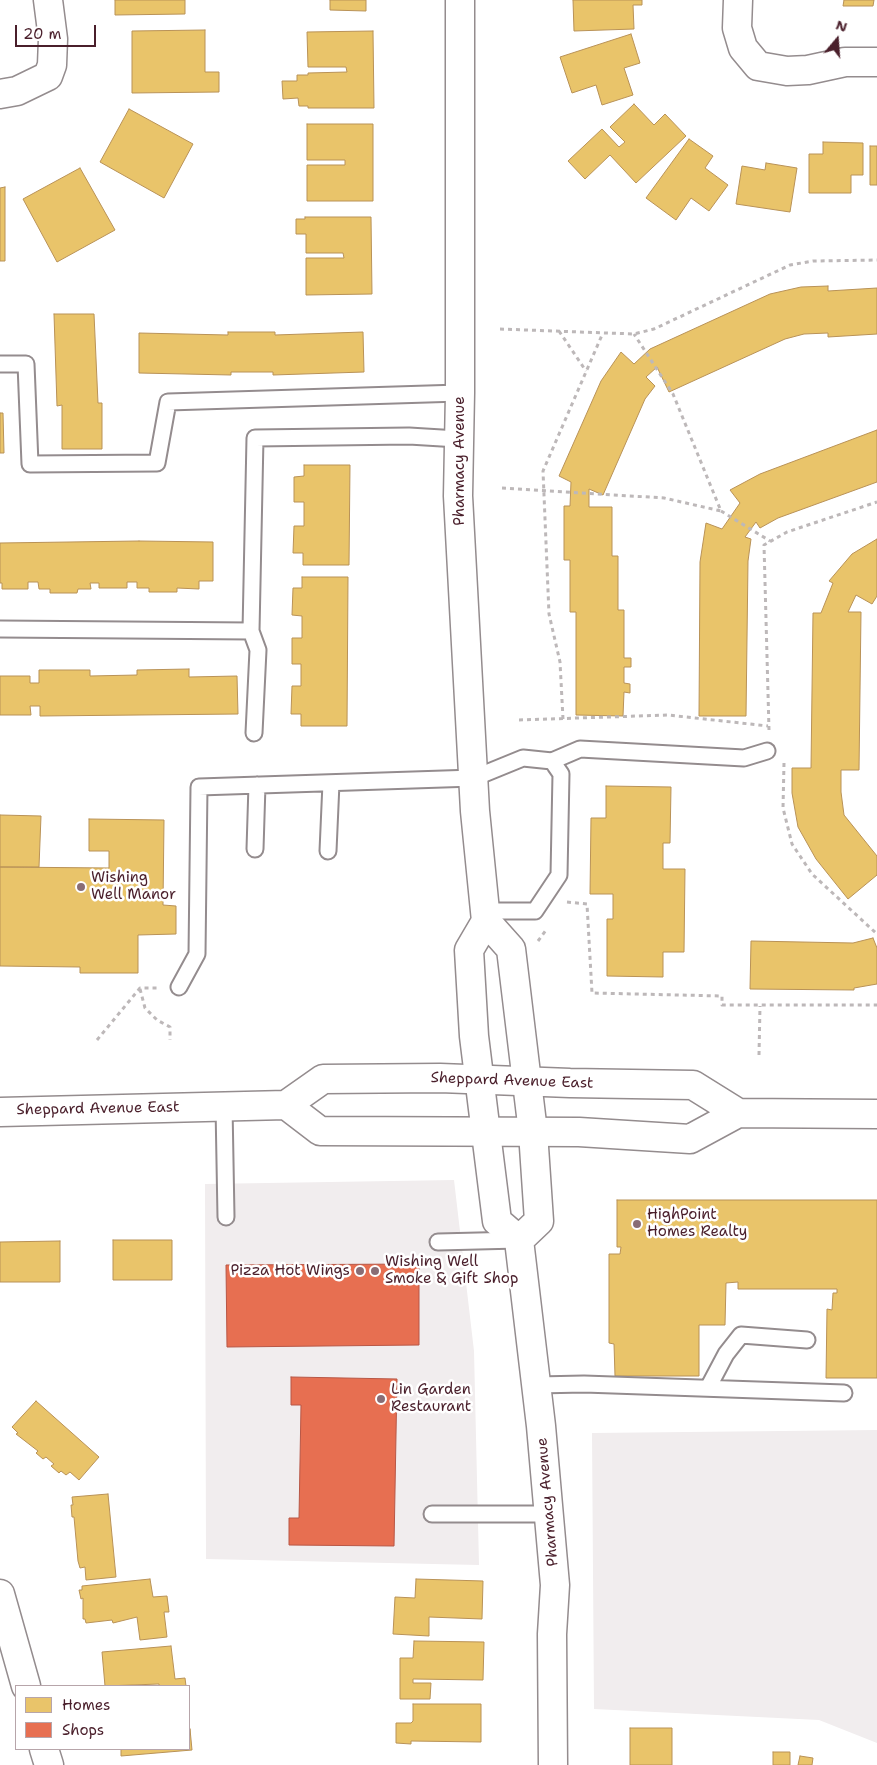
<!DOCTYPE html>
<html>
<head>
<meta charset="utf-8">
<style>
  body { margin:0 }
  #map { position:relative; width:877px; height:1765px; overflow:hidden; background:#fff; font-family:"Shantell Sans",sans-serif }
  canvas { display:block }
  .legend { position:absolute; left:15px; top:1685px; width:175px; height:65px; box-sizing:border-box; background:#fff; border:1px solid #b7a5aa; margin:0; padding:6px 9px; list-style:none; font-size:15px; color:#4a1f2b }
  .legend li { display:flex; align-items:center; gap:10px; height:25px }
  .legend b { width:25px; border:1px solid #b7a5aa }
  .north { position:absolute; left:812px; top:15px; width:50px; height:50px; -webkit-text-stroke:4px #fff; paint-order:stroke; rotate:18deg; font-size:14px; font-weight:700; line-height:20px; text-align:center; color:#4a1f2b }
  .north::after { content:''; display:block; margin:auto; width:18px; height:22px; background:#4a1f2b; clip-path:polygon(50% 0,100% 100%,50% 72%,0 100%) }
  .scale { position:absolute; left:15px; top:25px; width:81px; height:22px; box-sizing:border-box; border:2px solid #4a1f2b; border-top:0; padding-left:6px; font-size:15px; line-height:18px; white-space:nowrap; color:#4a1f2b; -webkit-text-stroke:4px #fff; paint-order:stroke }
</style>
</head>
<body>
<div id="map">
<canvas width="877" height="1765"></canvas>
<ul class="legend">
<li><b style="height:14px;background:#e9c46a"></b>Homes</li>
<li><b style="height:14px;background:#e76f51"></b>Shops</li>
</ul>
<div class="north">N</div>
<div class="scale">20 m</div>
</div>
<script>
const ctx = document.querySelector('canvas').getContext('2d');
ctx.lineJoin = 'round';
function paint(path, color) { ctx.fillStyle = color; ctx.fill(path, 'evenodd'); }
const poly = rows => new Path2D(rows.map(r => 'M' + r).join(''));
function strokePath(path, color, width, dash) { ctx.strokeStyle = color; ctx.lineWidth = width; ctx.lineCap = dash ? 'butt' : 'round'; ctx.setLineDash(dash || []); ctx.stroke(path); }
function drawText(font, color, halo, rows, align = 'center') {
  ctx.font = font + ' "Shantell Sans",sans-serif'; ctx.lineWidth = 5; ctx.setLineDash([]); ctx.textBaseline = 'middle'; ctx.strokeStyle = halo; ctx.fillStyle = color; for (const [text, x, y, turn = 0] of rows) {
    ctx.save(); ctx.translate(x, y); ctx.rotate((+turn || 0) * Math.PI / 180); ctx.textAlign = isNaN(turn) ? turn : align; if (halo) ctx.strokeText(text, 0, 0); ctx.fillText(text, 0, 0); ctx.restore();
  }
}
const built = poly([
  [454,1180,474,1351,479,1565,206,1559,205,1184],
  [877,1430,877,1743,819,1720,594,1709,592,1433]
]);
const homes = poly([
  [115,0,185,0,185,14,115,15,115,0],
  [330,0,366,0,366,11,330,10,330,0],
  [573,0,642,0,642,5,633,5,634,29,574,31,573,0],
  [844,0,874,0,873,6,843,6,844,0],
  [205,30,205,72,219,72,219,92,132,93,132,31,205,30],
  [373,31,374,108,308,108,308,106,299,106,298,98,283,99,282,81,297,81,297,75,308,75,308,73,347,72,346,67,308,67,307,32,373,31],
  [631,34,640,63,624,68,633,95,602,105,596,85,572,93,560,57,631,34],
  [634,104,654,125,665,114,686,136,636,183,610,155,585,179,568,161,602,129,619,147,625,142,610,127,634,104],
  [129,109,193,144,164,198,100,162,129,109],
  [307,124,373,124,373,201,307,201,307,165,345,165,345,160,307,160,307,124],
  [689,139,713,156,705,168,728,185,709,211,691,198,676,220,646,198,689,139],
  [823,142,863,143,863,175,851,175,851,193,809,193,809,154,823,154,823,142],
  [870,146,877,146,877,185,870,185,870,146],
  [766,163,797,168,790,212,736,204,742,166,765,170,766,163],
  [80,168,115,230,57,262,23,199,80,168],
  [5,187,5,261,0,261,0,188,5,187],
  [305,217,371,217,372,294,306,295,306,258,344,258,343,253,306,253,306,234,296,234,296,219,305,219,305,217],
  [828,286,828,291,877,288,877,334,828,337,828,333,804,334,785,339,669,392,657,367,646,377,655,386,645,399,603,495,589,489,589,507,612,507,612,556,618,556,618,610,624,610,624,658,631,658,631,667,624,667,624,683,630,684,630,693,624,692,623,716,576,715,576,612,570,612,570,560,564,560,564,506,570,506,571,482,559,476,601,381,621,352,634,364,650,349,770,294,801,287,828,286],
  [54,314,94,314,98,403,102,403,102,449,62,449,62,405,57,406,54,314],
  [228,332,275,332,275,335,363,332,364,372,273,375,273,372,231,372,231,375,139,373,139,333,228,335,228,332],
  [0,413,3,413,4,453,0,453,0,413],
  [877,430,877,482,778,518,760,528,756,522,745,537,751,539,748,561,746,716,699,716,700,562,706,523,722,529,740,503,730,490,760,474,877,430],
  [304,465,350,465,349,565,303,565,303,553,293,553,294,526,304,526,304,502,294,502,294,477,304,476,304,465],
  [877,539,877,596,872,604,856,595,848,612,861,612,859,770,841,770,841,792,844,815,877,856,877,875,848,899,816,859,798,827,792,793,792,768,811,768,813,613,821,613,833,583,829,581,852,554,877,539],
  [139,541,213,542,213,581,199,581,199,589,177,588,177,592,149,592,149,588,137,588,137,582,127,582,127,588,99,588,99,583,90,583,91,589,78,589,77,593,50,593,50,589,39,589,38,582,28,582,28,589,2,589,2,583,0,583,0,543,139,541],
  [302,577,348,577,347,726,301,726,301,714,291,714,292,686,301,686,301,664,292,664,292,638,302,638,302,616,292,615,293,588,302,588,302,577],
  [189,669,189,677,237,676,238,714,40,716,40,706,30,706,31,715,0,715,0,676,30,676,30,683,39,683,39,670,90,670,90,676,137,675,137,670,189,669],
  [606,786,671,787,670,843,663,843,663,869,685,869,684,952,663,952,663,977,607,976,607,919,613,919,613,894,590,894,591,818,606,818,606,786],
  [0,815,41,816,39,867,0,867,0,815],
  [89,819,164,820,163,905,176,906,176,934,138,935,138,973,80,973,80,967,0,966,0,867,109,868,109,851,89,851,89,819],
  [873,938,877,948,877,984,854,988,854,990,750,989,751,941,853,943,873,938],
  [617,1200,877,1200,877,1378,826,1378,827,1309,832,1310,833,1293,837,1293,837,1289,738,1289,738,1282,726,1283,725,1325,699,1325,699,1376,615,1376,614,1344,609,1343,609,1254,620,1254,621,1247,617,1247,617,1200],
  [113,1240,172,1240,172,1280,113,1280,113,1240],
  [60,1241,60,1282,0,1282,0,1242,60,1241],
  [36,1401,99,1457,79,1480,70,1472,66,1475,61,1471,59,1473,51,1466,54,1464,46,1457,43,1459,36,1453,38,1451,16,1434,18,1433,12,1427,36,1401],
  [108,1494,116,1577,86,1580,85,1567,80,1568,78,1561,74,1517,72,1517,71,1505,73,1505,72,1497,108,1494],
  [150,1579,153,1597,167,1596,169,1612,164,1612,167,1637,140,1640,137,1617,113,1623,112,1620,86,1623,85,1619,83,1619,83,1598,81,1599,79,1590,82,1590,82,1586,150,1579],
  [416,1579,483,1581,482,1619,429,1617,429,1636,393,1634,395,1597,415,1598,416,1579],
  [414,1641,484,1642,483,1680,413,1679,413,1683,431,1683,430,1699,400,1699,400,1658,413,1658,414,1641],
  [171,1646,175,1679,185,1678,186,1686,159,1686,159,1684,105,1686,102,1652,171,1646],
  [413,1704,481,1704,481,1742,411,1741,411,1744,396,1743,396,1723,411,1723,413,1721,413,1704],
  [630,1728,672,1728,672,1765,630,1765,630,1728],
  [190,1729,192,1750,121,1756,121,1749,189,1749,190,1729],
  [773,1752,790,1752,790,1765,773,1765,773,1752],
  [800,1756,813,1758,812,1765,798,1765,800,1756]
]);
const shops = poly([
  [419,1264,419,1345,227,1347,226,1265,419,1264],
  [291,1377,397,1379,394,1546,289,1545,289,1518,299,1518,301,1405,291,1405,291,1377]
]);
const path = poly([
  [500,329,634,334,654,329,790,265,813,261,877,260],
  [559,331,586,371],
  [502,488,664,498,721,511,673,394,634,334],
  [721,511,770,541],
  [563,719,560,662,549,614,543,471,602,335],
  [519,720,668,715,768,726],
  [769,730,764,545,787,532,877,502],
  [784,763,783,808,792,844,812,874,877,934],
  [567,902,587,904,592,993,722,996,722,1005,877,1005],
  [538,941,546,930],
  [140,989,145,1008,157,1020,170,1027,170,1040],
  [97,1040,140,988,159,988],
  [759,1055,760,1006]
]);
const service = poly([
  [0,364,26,364,30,464,157,463,168,402,460,393],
  [0,629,251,631,255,438,409,436,458,439],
  [251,631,258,650,254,733],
  [552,761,580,749,744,758,767,751],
  [255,849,257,785],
  [328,851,331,783],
  [179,987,197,954,199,787,474,778,523,758,552,761,561,774,559,875,535,911,485,911],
  [224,1106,226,1217],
  [438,1242,518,1240],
  [537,1385,584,1384,844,1393],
  [708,1388,726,1354,741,1335,807,1340],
  [432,1514,549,1514]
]);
const minor = poly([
  [738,0,737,28,743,48,758,66,787,71,808,70,845,62,877,62],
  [0,94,17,91,48,76,52,65,53,39,48,0],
  [486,1133,497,1221,519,1240,541,1426,555,1585,552,1634,553,1765],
  [519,1240,539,1221,533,1132],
  [0,1594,26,1686],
  [44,1749,49,1765]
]);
const tertiary = poly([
  [460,0,460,393,458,496,475,811,486,921,469,950,474,1036,486,1133],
  [486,921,511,949,533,1132]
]);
const secondary = poly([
  [286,1105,320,1131,579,1132,690,1139,738,1113,877,1114],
  [0,1112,286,1105,323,1079,440,1078,570,1083,693,1085,738,1113]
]);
const markers = [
  [81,887,5,"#896d75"],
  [637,1224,5,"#896d75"],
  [360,1271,5,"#896d75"],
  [375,1271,5,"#896d75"],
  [381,1399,5,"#896d75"]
];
const streetNames = [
  ["Pharmacy Avenue",460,461,-90],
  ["Sheppard Avenue East",512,1081,2],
  ["Sheppard Avenue East",98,1109,-1],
  ["Pharmacy Avenue",548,1502,-95]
];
const poiNames = [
  ["Wishing",91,878],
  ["Well Manor",91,895],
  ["HighPoint",647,1215],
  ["Homes Realty",647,1232],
  ["Wishing Well",385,1262],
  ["Smoke & Gift Shop",385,1279],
  ["Pizza Hot Wings",350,1271,"right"],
  ["Lin Garden",391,1390],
  ["Restaurant",391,1407]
];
paint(built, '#f1edee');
paint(homes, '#e9c46a');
strokePath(homes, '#b99257', 1);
paint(shops, '#e76f51');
strokePath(shops, '#b85746', 1);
strokePath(service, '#948c8e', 19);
strokePath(minor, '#948c8e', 31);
strokePath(tertiary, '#948c8e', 31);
strokePath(secondary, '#948c8e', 31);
strokePath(path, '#bdb8b9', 3, [4, 4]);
strokePath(service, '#fff', 15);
strokePath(minor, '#fff', 28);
strokePath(tertiary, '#fff', 28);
strokePath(secondary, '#fff', 28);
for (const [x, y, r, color] of markers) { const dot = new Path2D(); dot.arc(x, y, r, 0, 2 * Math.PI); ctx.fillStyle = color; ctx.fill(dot); strokePath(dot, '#fff', 2); }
drawText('15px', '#4a1f2b', '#fff', streetNames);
drawText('15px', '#4a1f2b', '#fff', poiNames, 'left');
</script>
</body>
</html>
